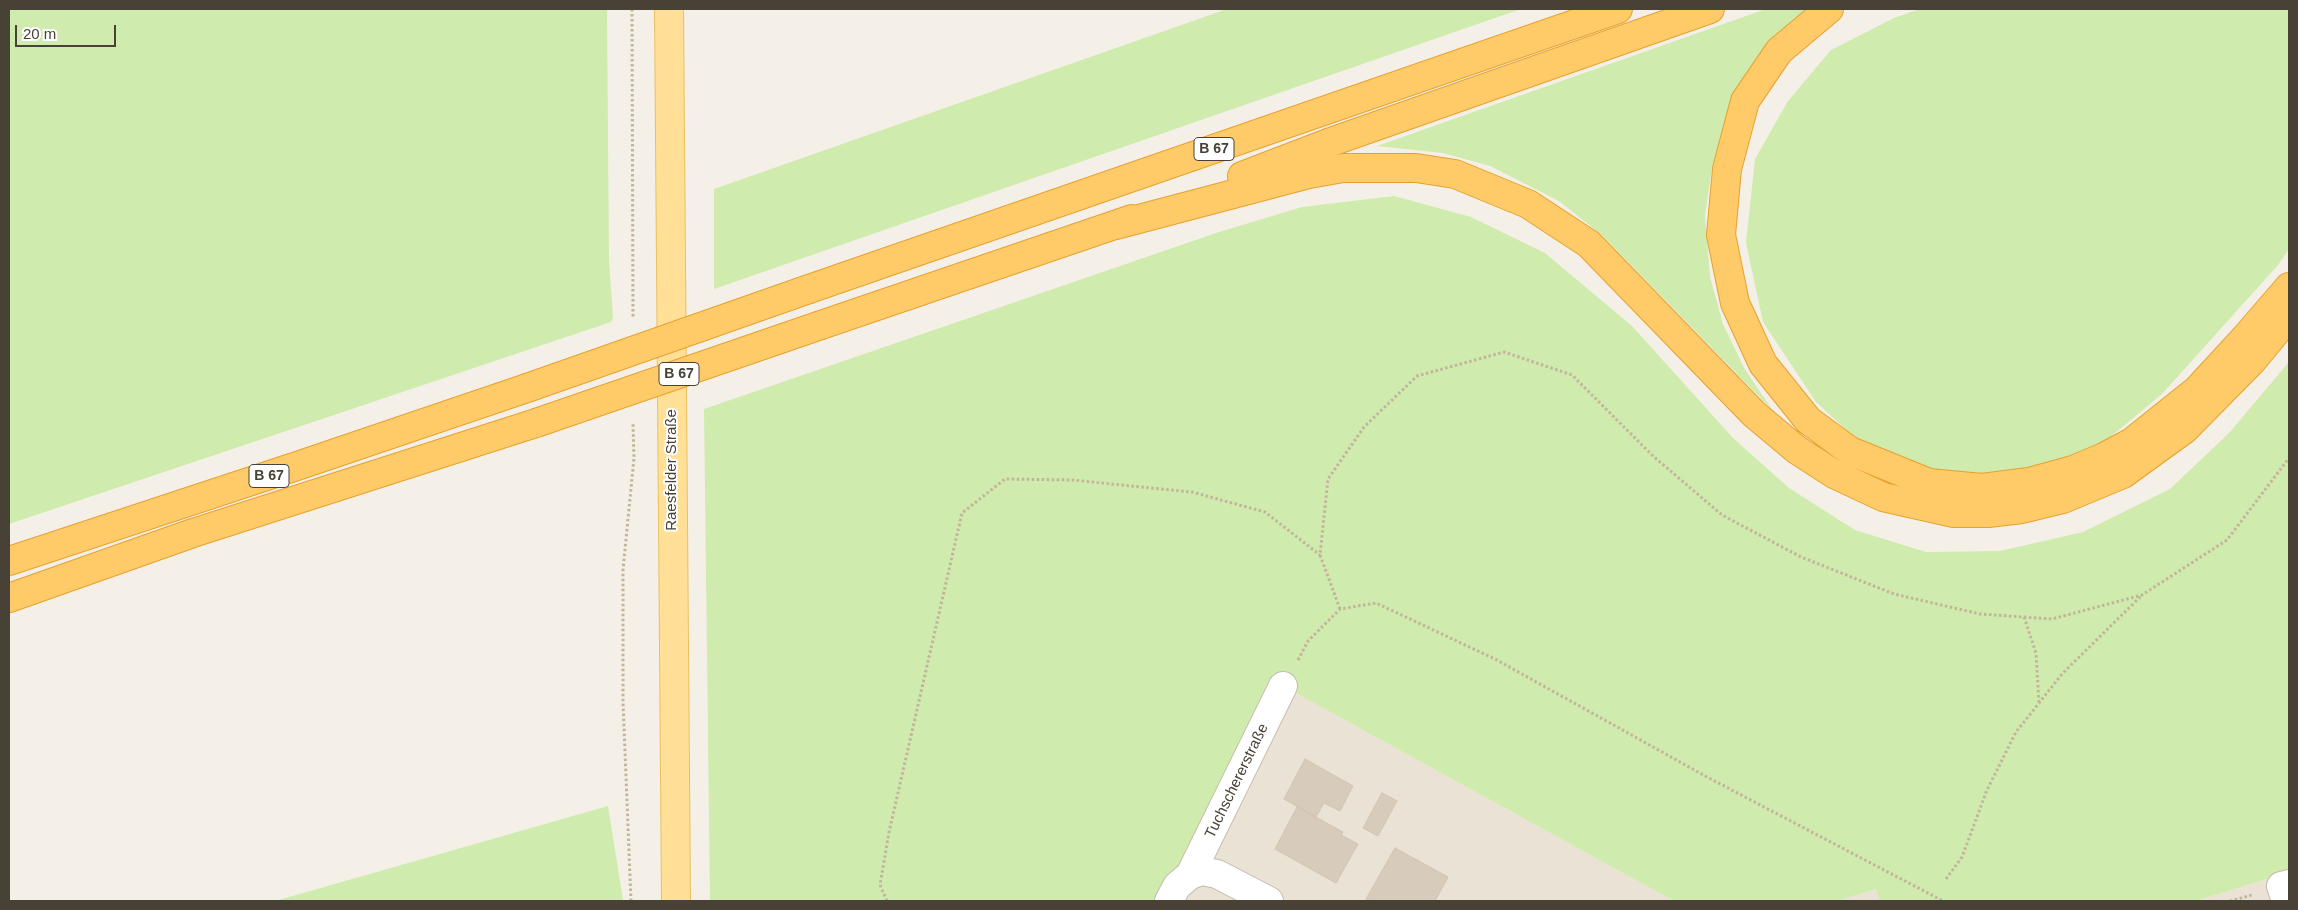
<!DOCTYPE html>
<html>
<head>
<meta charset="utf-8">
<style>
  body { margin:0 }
  #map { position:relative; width:2298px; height:910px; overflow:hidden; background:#f4f0e7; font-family:Arial,sans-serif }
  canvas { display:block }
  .frame { position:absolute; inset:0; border:10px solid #484136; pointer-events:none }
  .scale { position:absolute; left:15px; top:25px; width:101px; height:22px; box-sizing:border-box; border:2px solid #484136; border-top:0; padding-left:6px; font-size:15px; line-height:18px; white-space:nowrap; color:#484136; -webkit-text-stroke:4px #fff; paint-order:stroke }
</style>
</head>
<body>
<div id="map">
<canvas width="2298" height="910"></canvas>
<div class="frame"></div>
<div class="scale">20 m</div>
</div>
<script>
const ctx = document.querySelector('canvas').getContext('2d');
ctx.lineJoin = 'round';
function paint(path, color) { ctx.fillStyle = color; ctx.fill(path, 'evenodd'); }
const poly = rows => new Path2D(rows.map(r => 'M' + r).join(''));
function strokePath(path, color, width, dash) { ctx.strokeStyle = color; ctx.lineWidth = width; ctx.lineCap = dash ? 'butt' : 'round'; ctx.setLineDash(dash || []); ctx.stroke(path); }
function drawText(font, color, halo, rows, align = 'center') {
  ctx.font = font + ' Arial,sans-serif'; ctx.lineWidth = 4; ctx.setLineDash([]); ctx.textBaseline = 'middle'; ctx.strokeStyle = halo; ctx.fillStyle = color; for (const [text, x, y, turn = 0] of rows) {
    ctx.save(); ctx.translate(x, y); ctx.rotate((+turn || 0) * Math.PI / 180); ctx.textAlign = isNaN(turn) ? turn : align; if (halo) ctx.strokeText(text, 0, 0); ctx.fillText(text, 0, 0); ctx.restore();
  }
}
const residential = poly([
  [1272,680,1674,901,1162,901],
  [2289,872,2289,901,2196,901],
  [1876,889,1880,901,1837,901]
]);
const green = poly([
  [9,9,607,9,609,261,613,318,611,322,9,524],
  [1227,9,1521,9,714,289,714,189],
  [1766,9,1807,9,1763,56,1730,108,1712,167,1705,216,1710,277,1723,324,1744,368,1773,411,1603,236,1559,201,1490,166,1443,153,1377,146],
  [1920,9,2289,9,2289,249,2278,265,2162,394,2097,448,2043,468,1972,479,1917,469,1854,437,1816,402,1763,322,1746,243,1755,159,1788,101,1831,50,1894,18],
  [1394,196,1471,217,1545,253,1632,326,1733,438,1789,488,1855,530,1926,552,2000,551,2083,532,2170,489,2229,433,2289,362,2289,872,2196,901,1880,901,1876,889,1837,901,1674,901,1272,680,1162,901,710,901,704,409,1219,232,1302,207],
  [608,806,623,900,620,901,275,901]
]);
const building = poly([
  [1305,759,1353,786,1340,811,1324,803,1316,817,1284,799,1305,759],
  [1382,793,1397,801,1378,836,1363,828,1382,793],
  [1297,807,1343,832,1341,835,1358,844,1336,883,1275,849,1297,807],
  [1395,848,1448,877,1435,901,1370,901,1366,899,1395,848]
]);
const path = poly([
  [632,9,633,319],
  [1340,609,1320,555,1328,479,1364,427,1417,376,1504,352,1572,375,1653,456,1722,515,1801,557,1894,594,1980,614,2052,619,2142,595,2227,540,2289,458],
  [2024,617,2036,653,2039,703],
  [1298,660,1308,641,1340,609,1376,603,1495,659,1707,777,1943,901],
  [1946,879,1962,857,1987,790,2016,732,2062,674,2141,596],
  [631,901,623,702,623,570,634,458,633,423],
  [887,901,880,885,889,832,962,513,1005,479,1073,480,1192,492,1265,512,1320,555],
  [2230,901,2252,895]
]);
const minor = poly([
  [1190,875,1283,686],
  [1169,901,1177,886,1190,875,1202,871,1217,874,1269,901],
  [2286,901,2281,886,2289,884]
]);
const major = poly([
  [669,9,676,901]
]);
const highway = poly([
  [1829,9,1779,51,1745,101,1727,169,1721,235,1735,303,1763,364,1808,420,1850,451,1929,483,1982,488,2029,482,2073,470,2104,457,2132,442,2197,390,2245,338,2289,287],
  [1242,176,1328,143,1710,9],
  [1116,225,1309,174,1343,168,1416,168,1455,174,1528,204,1589,244,1754,414,1797,450,1834,474,1883,497,1954,513,1988,513,2022,509,2063,499,2123,474,2185,429,2252,361,2289,316],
  [809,289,1618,9],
  [821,325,1132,219],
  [9,561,297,466,527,388],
  [9,598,193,533,536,423]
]);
const highwayBridge = poly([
  [527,388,809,289],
  [536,423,821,325]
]);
const shields = [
  [1214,149,40],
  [679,374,40],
  [269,476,40]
];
const shieldNames = [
  ["B 67",1214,149],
  ["B 67",679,374],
  ["B 67",269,476]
];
const streetNames = [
  ["Raesfelder Straße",672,470,-90],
  ["Tuchschererstraße",1237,781,-64]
];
paint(residential, '#e9e2d5');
paint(green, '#d0ebae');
paint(building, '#d7ccbc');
strokePath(building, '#d2c4af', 1);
strokePath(minor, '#c3bbac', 30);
strokePath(major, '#eabf5f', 30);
strokePath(highway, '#e6a130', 30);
strokePath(path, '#c3b49a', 3, [2.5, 2.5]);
strokePath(minor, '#fff', 28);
strokePath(major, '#ffe096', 28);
strokePath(highway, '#ffcb68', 28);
strokePath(highwayBridge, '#e6a130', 30, []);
strokePath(highwayBridge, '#ffcb68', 28);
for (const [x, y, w] of shields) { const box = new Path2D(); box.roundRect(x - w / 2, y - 11.5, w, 23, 4); ctx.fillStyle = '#fff'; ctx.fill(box); strokePath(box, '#484136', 1); }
drawText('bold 14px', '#484136', null, shieldNames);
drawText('15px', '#484136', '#fff', streetNames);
</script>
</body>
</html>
